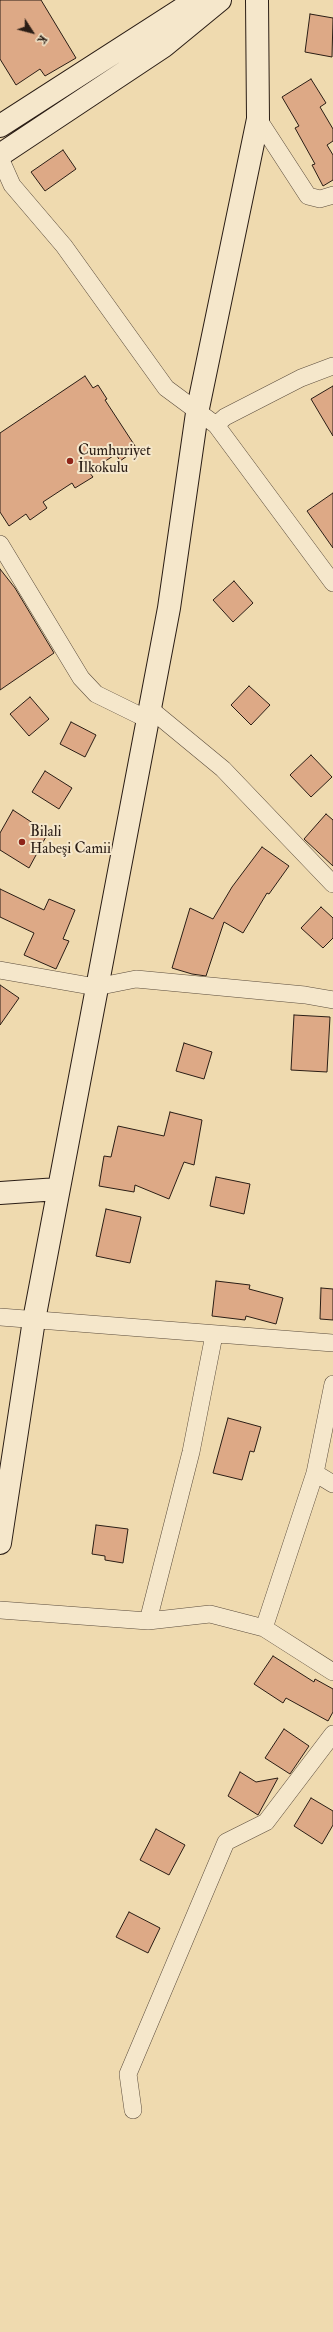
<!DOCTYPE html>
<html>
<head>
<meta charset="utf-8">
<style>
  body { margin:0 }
  #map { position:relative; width:333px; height:2332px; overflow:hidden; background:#efdaaf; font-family:"IM FELL Double Pica",serif }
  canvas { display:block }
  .north { position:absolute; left:12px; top:12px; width:40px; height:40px; -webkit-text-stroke:3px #f5e7cb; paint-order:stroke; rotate:126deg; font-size:11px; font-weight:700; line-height:16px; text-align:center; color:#2a1d15 }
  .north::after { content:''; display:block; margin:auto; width:14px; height:18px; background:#2a1d15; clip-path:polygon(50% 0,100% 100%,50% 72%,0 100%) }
</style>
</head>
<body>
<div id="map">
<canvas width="333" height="2332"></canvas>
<div class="north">K</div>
</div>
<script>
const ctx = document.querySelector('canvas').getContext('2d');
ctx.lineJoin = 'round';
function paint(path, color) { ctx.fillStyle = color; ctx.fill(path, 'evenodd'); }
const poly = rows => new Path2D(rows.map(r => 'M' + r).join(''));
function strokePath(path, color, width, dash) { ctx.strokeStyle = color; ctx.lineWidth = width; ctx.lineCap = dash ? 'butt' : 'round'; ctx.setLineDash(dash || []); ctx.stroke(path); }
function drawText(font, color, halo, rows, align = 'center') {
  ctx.font = font + ' "IM FELL Double Pica",serif'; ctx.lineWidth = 4; ctx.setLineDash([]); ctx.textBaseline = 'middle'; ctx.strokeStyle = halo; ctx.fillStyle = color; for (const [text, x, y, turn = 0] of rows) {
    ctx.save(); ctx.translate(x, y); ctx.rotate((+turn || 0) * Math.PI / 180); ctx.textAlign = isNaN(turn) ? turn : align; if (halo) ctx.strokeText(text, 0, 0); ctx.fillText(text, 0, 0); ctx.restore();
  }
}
const building = poly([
  [0,0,41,0,76,58,45,76,40,69,16,85,0,59,0,0],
  [310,14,333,18,332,57,305,52,310,14],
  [311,79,326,103,320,107,333,129,333,141,327,145,333,155,333,180,323,186,312,165,315,164,295,128,299,126,282,97,311,79],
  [63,150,76,169,45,191,31,172,63,150],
  [85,376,93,388,98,385,107,399,105,400,137,449,120,461,116,454,89,472,93,477,75,488,72,483,43,502,47,508,30,520,26,514,9,526,0,512,0,433,85,376],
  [333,386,333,436,311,399,333,386],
  [333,493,333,548,307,511,333,493],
  [0,569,15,588,54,653,0,690,0,569],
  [234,581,253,603,233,622,213,600,234,581],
  [249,686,270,705,251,725,231,705,249,686],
  [30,697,49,719,29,736,10,714,30,697],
  [71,722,96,735,85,757,60,744,71,722],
  [311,755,332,777,311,797,290,775,311,755],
  [45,771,72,788,59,809,32,792,45,771],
  [13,810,48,833,29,868,0,850,0,833,13,810],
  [326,814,333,820,333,866,304,839,326,814],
  [262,847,289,866,269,894,267,893,243,933,224,922,206,976,192,974,172,968,190,908,213,919,232,887,262,847],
  [0,889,44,910,49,899,75,910,63,939,69,941,56,969,24,955,34,933,0,917,0,889],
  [321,907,333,918,333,938,323,948,301,928,321,907],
  [0,985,19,998,0,1025,0,985],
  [294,1015,330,1017,327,1072,291,1070,294,1015],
  [184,1043,212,1052,204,1079,176,1071,184,1043],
  [170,1112,202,1120,194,1165,184,1162,169,1199,135,1185,134,1192,99,1186,104,1156,111,1157,118,1126,164,1136,170,1112],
  [216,1177,250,1184,244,1214,210,1206,216,1177],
  [106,1209,141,1217,130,1263,96,1256,106,1209],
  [216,1281,250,1285,249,1289,283,1298,276,1324,246,1316,245,1320,212,1316,216,1281],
  [321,1288,333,1289,333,1320,320,1319,321,1288],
  [228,1418,261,1427,254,1452,250,1451,242,1480,213,1473,228,1418],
  [96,1525,128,1529,123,1563,105,1560,105,1556,92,1554,96,1525],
  [273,1656,314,1682,315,1679,333,1689,333,1712,328,1721,286,1698,283,1703,254,1684,273,1656],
  [284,1729,309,1746,290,1774,265,1758,284,1729],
  [240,1772,256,1782,278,1778,258,1815,228,1796,240,1772],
  [311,1798,333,1811,333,1825,322,1844,294,1826,311,1798],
  [156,1829,185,1845,169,1875,140,1860,156,1829],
  [129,1912,160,1928,148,1953,116,1937,129,1912]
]);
const street = poly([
  [258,119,308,196,320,199,333,195],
  [0,158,12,185,64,246,166,388,216,425,333,583],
  [216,425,225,417,301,378,333,366],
  [0,544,81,678,96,694,147,719],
  [149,708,223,769,333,884],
  [0,970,96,987,136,979,305,995,333,1000],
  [0,1317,333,1343],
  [315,1473,333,1484],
  [0,1610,148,1621,210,1614,264,1628,333,1672],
  [148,1621,191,1452,214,1335],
  [264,1628,315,1473,333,1384],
  [133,2110,128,2074,226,1842,266,1822,333,1734]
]);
const secondary = poly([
  [0,126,196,0],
  [0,155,164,46,220,0],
  [0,1193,58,1189],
  [0,1543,34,1320,169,608,197,413,258,119,257,0]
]);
const markers = [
  [70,461,4,"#8f2418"],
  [22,842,4,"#8f2418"]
];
const poiNames = [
  ["Cumhuriyet",78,452],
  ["İlkokulu",78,469],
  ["Bilali",30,833],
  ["Habeşi Camii",30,850]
];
paint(building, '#dda986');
strokePath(building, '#2a1d15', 1);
strokePath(street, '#5b4c3c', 18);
strokePath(secondary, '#2a1d15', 24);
strokePath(street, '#f5e7cb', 17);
strokePath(secondary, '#f5e7cb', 22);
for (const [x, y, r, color] of markers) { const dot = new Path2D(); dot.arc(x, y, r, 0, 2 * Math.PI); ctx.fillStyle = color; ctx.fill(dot); strokePath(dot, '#f5e7cb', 1.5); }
drawText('15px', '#2a1d15', '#f5e7cb', poiNames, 'left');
</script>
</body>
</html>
